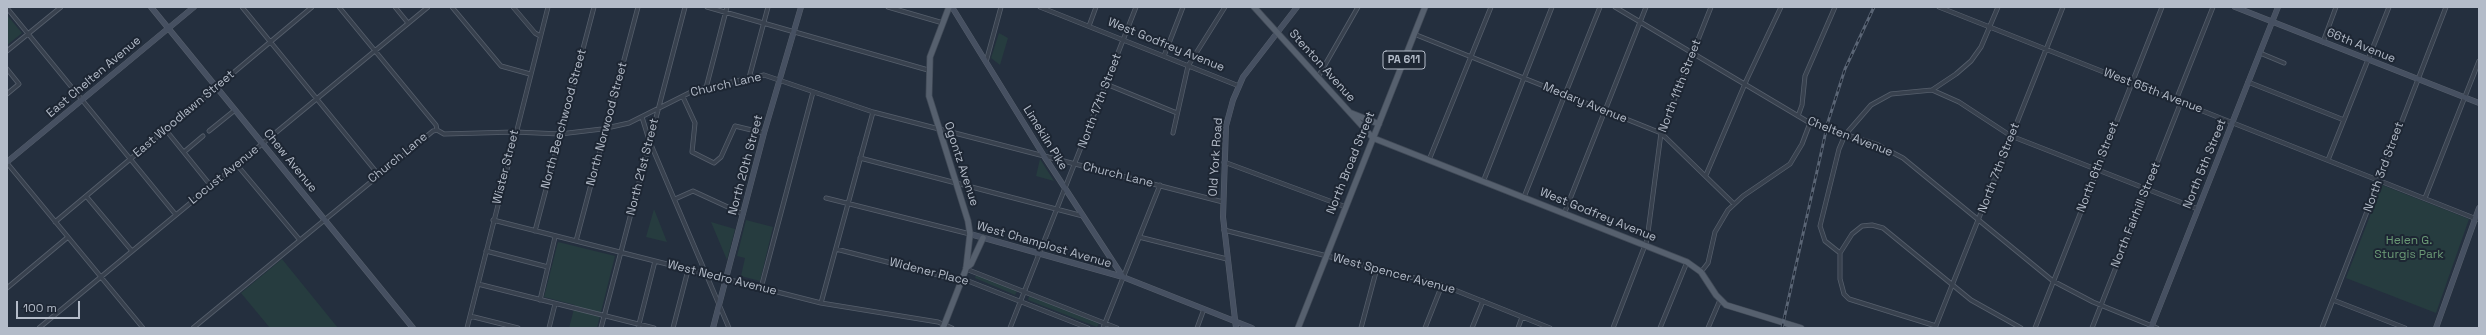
<!DOCTYPE html>
<html>
<head>
<meta charset="utf-8">
<style>
  body { margin:0 }
  #map { position:relative; width:2486px; height:335px; overflow:hidden; background:#242f3e; font-family:"Space Grotesk",sans-serif }
  canvas { display:block }
  .frame { position:absolute; inset:0; border:8px solid #b4bcc9; pointer-events:none }
  .scale { position:absolute; left:16px; top:301px; width:64px; height:18px; box-sizing:border-box; border:2px solid #b4bcc9; border-top:0; padding-left:5px; font-size:12px; line-height:14px; white-space:nowrap; color:#b4bcc9; -webkit-text-stroke:3px #1d2633; paint-order:stroke }
</style>
</head>
<body>
<div id="map">
<canvas width="2486" height="335"></canvas>
<div class="frame"></div>
<div class="scale">100 m</div>
</div>
<script>
const ctx = document.querySelector('canvas').getContext('2d');
ctx.lineJoin = 'round';
function paint(path, color) { ctx.fillStyle = color; ctx.fill(path, 'evenodd'); }
const poly = rows => new Path2D(rows.map(r => 'M' + r).join(''));
function strokePath(path, color, width, dash) { ctx.strokeStyle = color; ctx.lineWidth = width; ctx.lineCap = dash ? 'butt' : 'round'; ctx.setLineDash(dash || []); ctx.stroke(path); }
function drawText(font, color, halo, rows, align = 'center') {
  ctx.font = font + ' "Space Grotesk",sans-serif'; ctx.lineWidth = 4; ctx.setLineDash([]); ctx.textBaseline = 'middle'; ctx.strokeStyle = halo; ctx.fillStyle = color; for (const [text, x, y, turn = 0] of rows) {
    ctx.save(); ctx.translate(x, y); ctx.rotate((+turn || 0) * Math.PI / 180); ctx.textAlign = isNaN(turn) ? turn : align; if (halo) ctx.strokeText(text, 0, 0); ctx.fillText(text, 0, 0); ctx.restore();
  }
}
const green = poly([
  [7,15,22,33,7,45],
  [999,33,1008,38,1000,65,991,58],
  [1040,159,1054,181,1036,176],
  [2382,185,2469,219,2436,313,2346,278],
  [654,209,667,242,646,237],
  [746,220,773,227,760,281,741,276,745,258,737,256],
  [711,222,735,229,727,260],
  [558,242,615,256,597,328,569,328,575,305,544,297],
  [282,259,338,328,270,328,241,293],
  [976,275,1017,291,1015,295,975,278],
  [1029,296,1099,323,1097,327,1028,300]
]);
const street = poly([
  [242,7,378,174],
  [339,7,436,125,437,130],
  [395,7,408,23],
  [452,7,501,66,530,74],
  [513,7,535,33,540,36],
  [707,7,928,70],
  [888,7,943,23],
  [1040,7,1239,86],
  [1615,7,1810,123,1878,145,1903,158,2053,281,2093,302,2157,328],
  [1939,7,2479,220],
  [7,8,176,215],
  [1089,26,1096,7],
  [1414,34,1661,133,1734,204],
  [2323,42,2336,7],
  [7,51,61,7],
  [2260,53,2284,63],
  [1164,56,1183,7],
  [986,62,1001,7],
  [7,69,19,84,7,94],
  [1318,77,1358,7],
  [749,78,768,7],
  [2248,82,2344,120],
  [1106,84,1177,113],
  [706,88,727,7],
  [1932,90,1959,102,2011,136,2198,209],
  [683,97,695,123,692,152,714,163,721,157,735,126,764,133],
  [2176,100,2213,7],
  [1798,116,1802,105,1805,76,1835,7],
  [642,117,649,140,729,328],
  [165,129,211,186],
  [209,131,235,110],
  [1173,133,1188,66,1225,7],
  [184,152,203,136],
  [860,158,1083,216],
  [1429,160,1491,7],
  [2328,160,2389,7],
  [1224,162,1346,207],
  [7,163,143,328],
  [237,165,299,239],
  [1706,175,1747,79,1781,7],
  [1483,182,1552,7],
  [86,196,132,251],
  [1524,197,1600,7],
  [826,198,970,234],
  [2425,198,2479,61],
  [675,199,693,191,743,214],
  [1564,214,1646,7],
  [493,220,821,303,938,322,952,328],
  [55,222,312,7],
  [1224,230,1442,285,1550,328],
  [535,231,594,7],
  [1139,237,1227,259],
  [576,241,638,7],
  [836,249,954,279,963,279,1088,328],
  [486,251,548,267],
  [1840,253,1825,241,1820,226,1839,149,1845,135,1871,105,1891,94,1932,90,1956,74,1971,61,1981,47,1998,7],
  [1840,253,1852,234,1862,226,1872,225,1883,228,1971,300,2021,328],
  [1840,253,1840,279,1844,294,1849,299,1936,326],
  [966,269,1117,328],
  [1701,272,1708,263,1715,232,1728,210,1743,196,1790,164,1802,144,1810,123],
  [478,284,654,328],
  [7,288,68,237],
  [761,288,813,92],
  [540,300,555,237],
  [2333,300,2405,328],
  [821,303,873,112],
  [470,316,518,328],
  [39,328,428,7],
  [193,328,433,131,437,130,444,134,515,132,560,134,602,129,629,123,695,90,764,75,873,112,1223,202],
  [467,328,548,7],
  [549,328,555,304],
  [601,328,685,7],
  [638,328,655,261],
  [673,328,688,270],
  [1010,328,1136,7],
  [1103,328,1160,185],
  [1197,328,1204,309],
  [1361,328,1377,268],
  [1425,328,1442,285],
  [1472,328,1483,301],
  [1518,328,1522,317],
  [1613,328,1647,240,1661,133,1711,7],
  [1660,328,1687,262],
  [1708,328,1720,300],
  [1935,328,2063,7],
  [2035,328,2162,7],
  [2092,328,2181,102],
  [2322,328,2446,7]
]);
const secondary = poly([
  [151,7,413,328],
  [952,7,1044,156,1123,277],
  [2235,7,2479,103],
  [7,162,194,7],
  [970,234,1123,277,1252,328],
  [713,328,764,133,801,7],
  [1236,328,1223,217,1226,126,1233,100,1243,77,1297,7],
  [2151,328,2278,7],
  [2436,328,2479,208]
]);
const primary = poly([
  [1254,7,1373,138,1687,262,1701,272,1716,295,1726,305,1801,328],
  [1351,113,1379,124],
  [966,268,971,264,983,238],
  [943,328,966,269,970,234,968,221,929,96,930,57,949,7],
  [1298,328,1425,7]
]);
const rail = poly([
  [1782,328,1828,122,1845,69,1874,7]
]);
const shields = [
  [1404,60,42]
];
const shieldNames = [
  ["PA 611",1404,60]
];
const streetNames = [
  ["West Godfrey Avenue",1166,45,22],
  ["66th Avenue",2361,46,22],
  ["Stenton Avenue",1322,66,48],
  ["East Chelten Avenue",94,77,-40],
  ["Church Lane",726,85,-13],
  ["North 11th Street",1680,86,-69],
  ["West 65th Avenue",2153,91,21],
  ["North 17th Street",1100,101,-69],
  ["Medary Avenue",1585,103,22],
  ["East Woodlawn Street",184,114,-40],
  ["North Beechwood Street",564,119,-75],
  ["North Norwood Street",607,124,-75],
  ["Chelten Avenue",1850,137,21],
  ["Limekiln Pike",1045,138,58],
  ["Old York Road",1216,157,-86],
  ["Church Lane",398,158,-39],
  ["Chew Avenue",290,161,51],
  ["North Broad Street",1351,163,-68],
  ["Ogontz Avenue",961,164,72],
  ["North 5th Street",2205,164,-68],
  ["North 20th Street",746,165,-75],
  ["Wister Street",506,167,-76],
  ["North 21st Street",643,167,-76],
  ["North 6th Street",2098,167,-69],
  ["North 3rd Street",2384,167,-70],
  ["North 7th Street",1999,168,-69],
  ["Locust Avenue",224,175,-39],
  ["Church Lane",1118,175,14],
  ["West Godfrey Avenue",1598,215,22],
  ["North Fairhill Street",2136,215,-68],
  ["West Champlost Avenue",1044,245,16],
  ["Widener Place",929,272,14],
  ["West Spencer Avenue",1394,274,15],
  ["West Nedro Avenue",722,278,14]
];
const parkNames = [
  ["Helen G.",2409,241],
  ["Sturgis Park",2409,255]
];
paint(green, '#263c3f');
strokePath(street, '#565f6c', 5);
strokePath(secondary, '#565f6c', 6);
strokePath(primary, '#414a57', 7);
strokePath(street, '#38414e', 3.5);
strokePath(secondary, '#465061', 5);
strokePath(primary, '#56606e', 5.5);
strokePath(rail, '#5a6575', 3);
strokePath(rail, '#1d2633', 1.5, [4.5]);
for (const [x, y, w] of shields) { const box = new Path2D(); box.roundRect(x - w / 2, y - 9, w, 18, 3); ctx.fillStyle = '#1d2633'; ctx.fill(box); strokePath(box, '#b4bcc9', 1); }
drawText('bold 11px', '#b4bcc9', null, shieldNames);
drawText('12px', '#b4bcc9', '#1d2633', streetNames);
drawText('12px', '#6b9a76', '#1d2633', parkNames);
</script>
</body>
</html>
